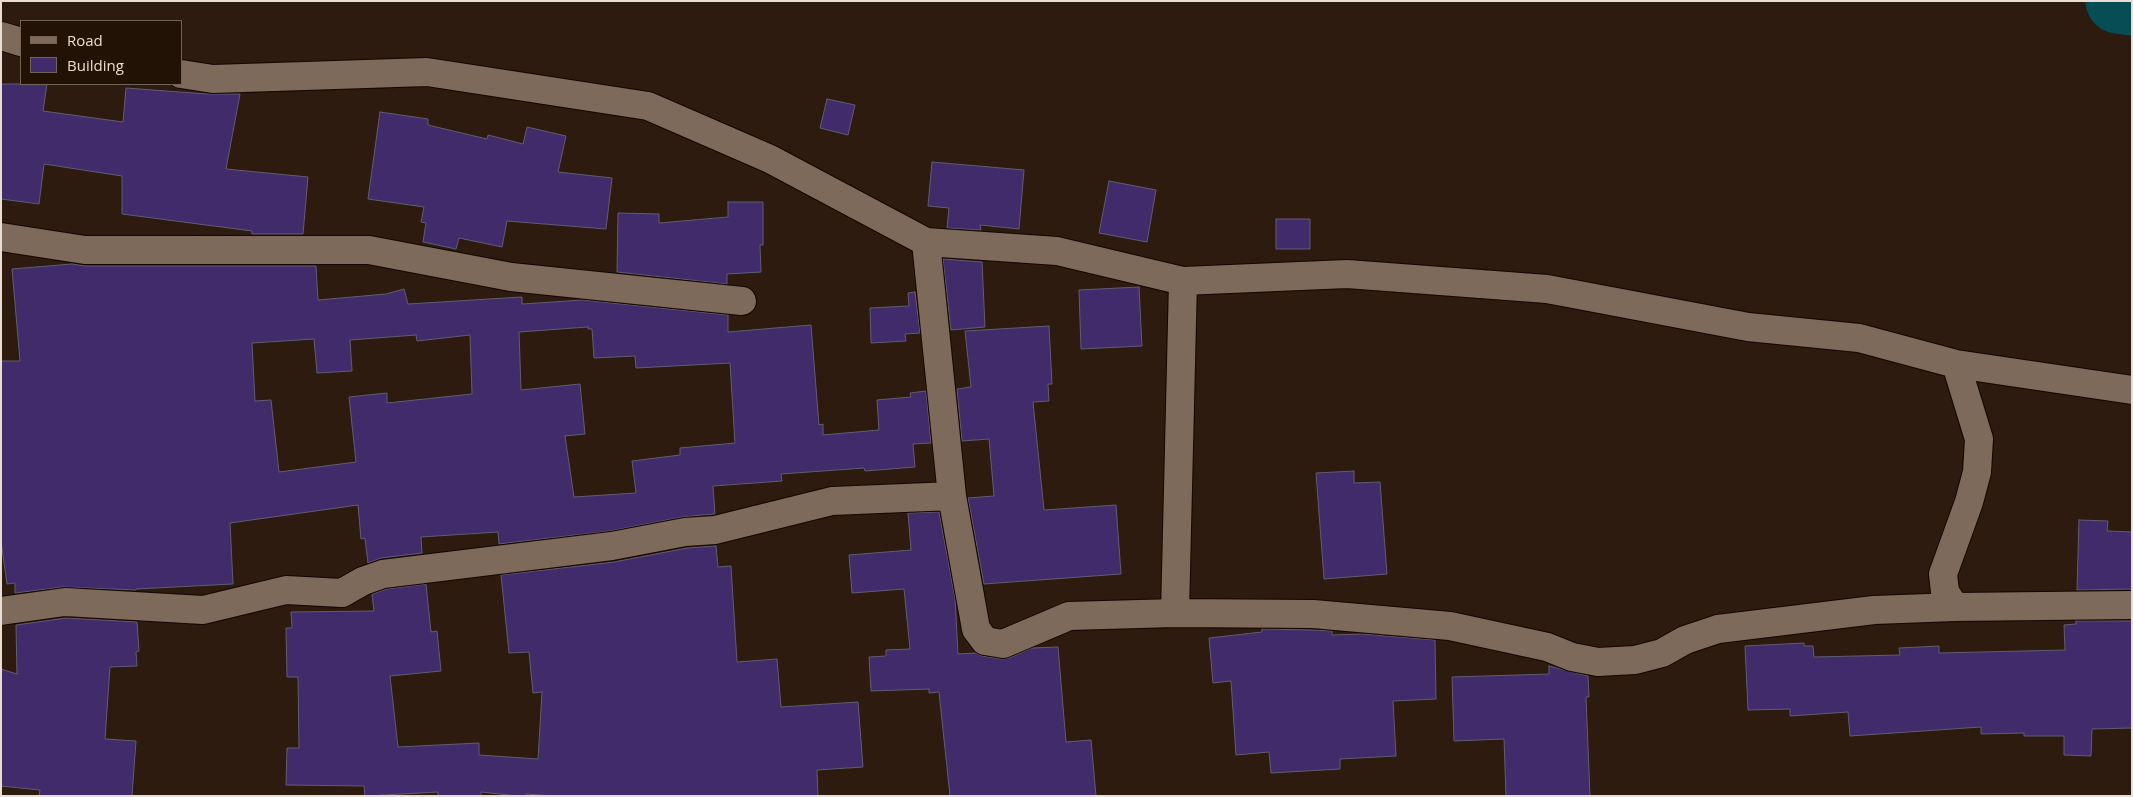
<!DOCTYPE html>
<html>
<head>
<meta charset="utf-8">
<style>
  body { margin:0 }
  #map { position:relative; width:2133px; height:797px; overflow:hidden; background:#2c1b0e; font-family:"Open Sans",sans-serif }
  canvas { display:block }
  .frame { position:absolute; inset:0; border:2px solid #e8dcd3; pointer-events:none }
  .legend { position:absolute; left:20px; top:20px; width:162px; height:65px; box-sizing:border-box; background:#221205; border:1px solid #716357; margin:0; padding:6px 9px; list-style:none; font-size:15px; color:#e8dcd3 }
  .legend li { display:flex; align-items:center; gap:10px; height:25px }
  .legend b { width:25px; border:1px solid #716357 }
</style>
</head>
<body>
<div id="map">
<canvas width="2133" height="797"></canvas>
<div class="frame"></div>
<ul class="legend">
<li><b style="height:6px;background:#7e6a5a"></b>Road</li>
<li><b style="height:14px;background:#422b6b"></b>Building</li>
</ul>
</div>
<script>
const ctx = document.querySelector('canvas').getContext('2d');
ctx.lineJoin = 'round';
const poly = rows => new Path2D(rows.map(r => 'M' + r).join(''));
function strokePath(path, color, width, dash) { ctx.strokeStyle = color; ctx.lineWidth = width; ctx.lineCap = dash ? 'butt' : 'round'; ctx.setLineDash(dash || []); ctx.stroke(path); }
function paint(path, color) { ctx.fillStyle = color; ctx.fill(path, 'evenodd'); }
const river = poly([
  [2118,1,2132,3]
]);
const building = poly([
  [1,84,47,84,43,111,123,122,126,88,207,94,240,94,226,169,308,177,303,234,252,234,252,231,122,214,122,176,44,164,39,204,1,199,1,84],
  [827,99,855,105,848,135,820,128,827,99],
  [380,112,428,119,428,125,487,139,488,135,523,144,527,127,566,136,558,172,612,178,606,229,507,221,502,247,459,238,456,249,423,242,426,223,421,222,424,207,368,199,380,112],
  [932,162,1024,170,1019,229,980,225,981,230,947,228,949,208,928,206,932,162],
  [1109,181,1156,190,1147,242,1099,233,1109,181],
  [728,202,763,202,763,245,760,245,761,272,727,274,727,284,617,272,618,213,659,214,659,223,728,217,728,202],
  [1276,219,1310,219,1310,249,1276,249,1276,219],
  [943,259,982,262,985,327,951,330,943,259],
  [72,264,85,266,316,266,318,300,386,294,404,289,408,304,522,297,522,304,583,300,728,315,728,332,811,325,819,425,823,424,823,435,879,430,877,400,911,397,910,393,926,391,931,443,913,444,915,467,865,471,864,468,781,474,782,481,713,486,715,514,713,514,682,517,610,531,499,544,498,532,421,537,422,553,381,558,368,563,365,538,361,539,358,505,230,523,233,584,136,589,136,590,63,587,15,593,15,583,7,584,1,541,1,361,20,361,12,269,72,264],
  [588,327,588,329,592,329,594,358,635,356,636,368,730,363,735,443,680,448,680,455,632,461,636,493,574,497,565,436,585,434,580,384,521,390,519,332,588,327],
  [416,335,417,341,470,335,472,394,387,403,387,393,349,397,356,462,279,472,271,400,255,401,252,343,314,339,317,373,352,371,350,340,416,335],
  [1139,287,1142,346,1081,349,1079,290,1139,287],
  [915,292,920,333,905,334,906,341,871,343,870,308,909,306,908,293,915,292],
  [1049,326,1052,384,1048,384,1049,401,1033,402,1044,510,1116,505,1121,574,984,584,968,498,994,496,989,439,962,441,957,389,971,387,965,331,1049,326],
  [1354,471,1354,483,1380,482,1387,574,1324,579,1316,473,1354,471],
  [939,512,955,598,958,654,976,653,982,656,1001,659,1009,658,1032,648,1058,647,1066,742,1091,740,1096,796,950,796,939,692,929,693,929,689,871,691,869,657,886,656,886,650,910,649,904,589,852,593,849,555,911,550,908,513,939,512],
  [2079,520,2108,521,2107,531,2132,532,2132,589,2077,590,2079,520],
  [716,546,718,567,731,566,737,662,777,659,781,707,858,702,863,767,817,770,818,796,554,796,526,794,526,796,519,796,481,792,481,796,438,796,438,792,365,796,364,786,286,785,287,748,299,748,298,677,287,677,286,628,292,628,291,612,374,611,372,594,387,589,426,584,431,632,437,631,441,671,390,676,398,747,479,743,479,755,538,759,542,692,533,693,529,652,509,653,501,575,614,562,687,548,716,546],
  [66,618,137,622,139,651,136,652,137,666,110,667,105,739,136,741,132,796,39,796,40,790,1,786,1,669,17,674,16,625,66,618],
  [2076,621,2132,621,2132,728,2092,729,2091,756,2064,755,2064,736,2024,736,2024,733,1981,734,1981,727,1850,736,1848,712,1790,716,1790,709,1748,710,1745,646,1804,643,1804,646,1813,646,1814,657,1900,655,1899,648,1939,646,1939,653,2065,650,2064,625,2076,624,2076,621],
  [1262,629,1312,630,1332,631,1332,635,1363,634,1435,640,1436,699,1393,701,1396,756,1340,759,1340,769,1271,773,1269,752,1236,755,1231,681,1213,683,1209,638,1262,632,1262,629],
  [1549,666,1588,676,1589,697,1586,697,1590,796,1506,796,1504,739,1454,741,1452,677,1549,674,1549,666]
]);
const minor = poly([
  [1,36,21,42],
  [181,74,213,79,427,72,648,106,770,159,926,242,1057,251,1183,281,1347,274,1547,289,1748,327,1859,338,1956,364,2132,390],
  [1,237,85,250,369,250,511,277,742,301],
  [926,242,952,496,976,629,985,641,1003,644,1069,616,1175,613,1313,614,1450,626,1547,647,1572,657,1598,662,1635,660,1662,653,1685,640,1718,629,1874,610,1955,607,2132,605],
  [1955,607,1945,592,1943,574,1969,502,1977,472,1979,439,1956,364],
  [1,611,65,602,203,610,286,590,342,593,363,581,383,574,612,546,685,532,715,530,832,501,952,496],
  [1175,613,1183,281]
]);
strokePath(river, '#074d56', 65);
paint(building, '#422b6b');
strokePath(building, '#625c72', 1);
strokePath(minor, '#130600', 30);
strokePath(minor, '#7e6a5a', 28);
</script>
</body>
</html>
